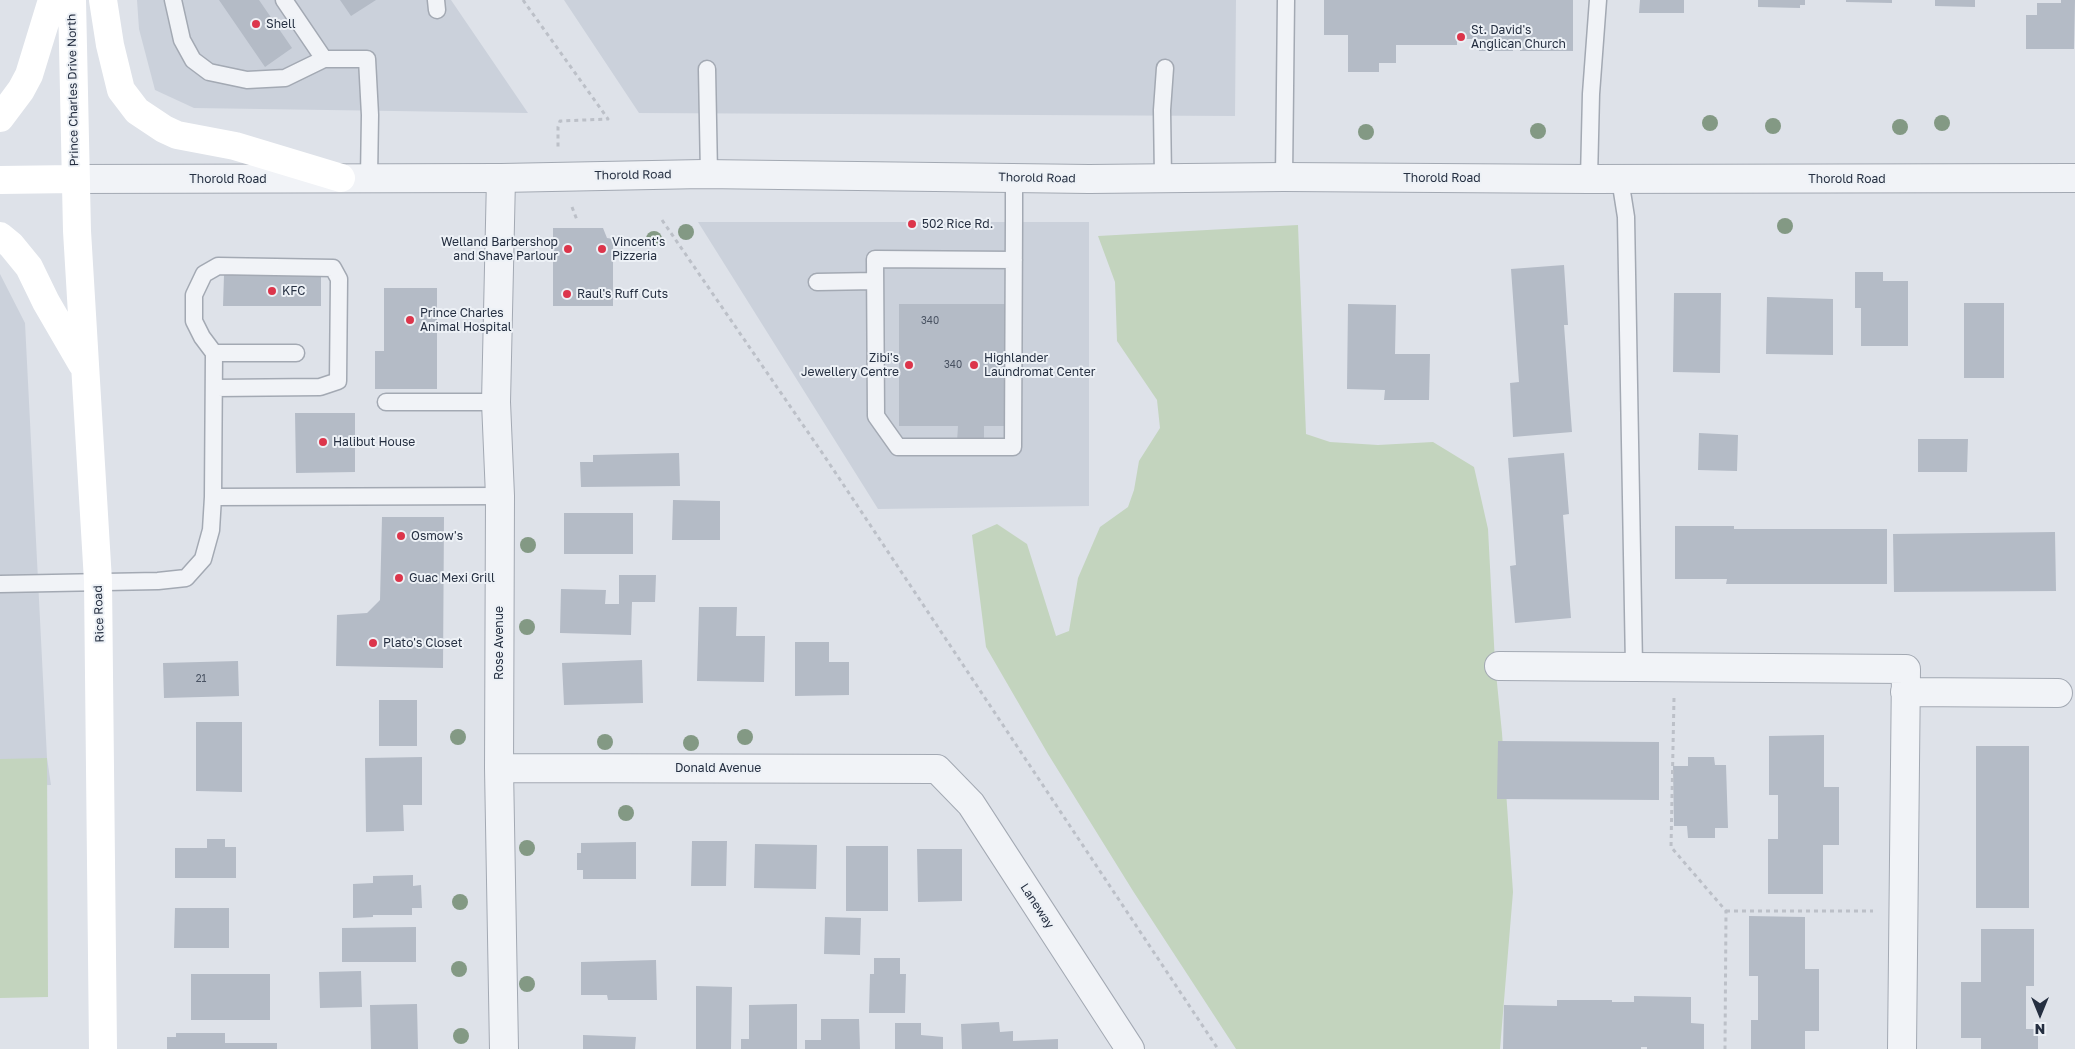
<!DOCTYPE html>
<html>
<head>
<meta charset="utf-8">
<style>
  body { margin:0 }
  #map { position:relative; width:2075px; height:1049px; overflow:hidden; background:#dee2e9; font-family:"Golos Text",sans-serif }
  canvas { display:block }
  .north { position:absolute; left:2015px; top:989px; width:50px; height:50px; -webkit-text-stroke:4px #edf1f6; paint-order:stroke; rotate:180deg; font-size:14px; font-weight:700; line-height:20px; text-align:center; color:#252f41 }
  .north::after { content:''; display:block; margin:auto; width:18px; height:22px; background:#252f41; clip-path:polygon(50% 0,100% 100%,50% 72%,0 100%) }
</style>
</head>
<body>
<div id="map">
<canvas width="2075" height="1049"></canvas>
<div class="north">N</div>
</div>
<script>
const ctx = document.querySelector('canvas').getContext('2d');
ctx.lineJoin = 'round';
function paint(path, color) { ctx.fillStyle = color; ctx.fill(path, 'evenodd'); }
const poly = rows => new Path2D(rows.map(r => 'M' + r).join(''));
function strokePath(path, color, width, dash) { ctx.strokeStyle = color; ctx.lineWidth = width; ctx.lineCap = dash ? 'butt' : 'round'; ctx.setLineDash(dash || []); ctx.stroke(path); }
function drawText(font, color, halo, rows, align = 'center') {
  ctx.font = font + ' "Golos Text",sans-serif'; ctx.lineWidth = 4; ctx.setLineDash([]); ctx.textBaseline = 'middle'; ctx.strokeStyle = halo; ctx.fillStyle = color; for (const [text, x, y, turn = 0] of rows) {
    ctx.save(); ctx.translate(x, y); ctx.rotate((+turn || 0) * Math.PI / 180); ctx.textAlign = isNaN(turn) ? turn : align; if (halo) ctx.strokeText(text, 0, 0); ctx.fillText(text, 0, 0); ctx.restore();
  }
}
const built = poly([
  [137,0,451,0,528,113,194,108,155,90,139,29],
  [564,0,1236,0,1235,116,639,113],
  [698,222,1089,222,1089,506,878,509],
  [0,274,25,323,47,758,51,785,0,786]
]);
const green = poly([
  [1298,225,1306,434,1330,442,1378,445,1433,442,1474,467,1488,529,1495,663,1502,733,1513,892,1500,1049,1236,1049,1133,891,1048,754,986,647,972,535,997,524,1027,544,1056,636,1069,631,1078,578,1100,527,1128,507,1134,490,1139,461,1160,428,1157,400,1117,341,1115,282,1098,236],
  [47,758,48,997,0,998,0,759]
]);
const building = poly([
  [219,0,259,0,292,48,265,67],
  [340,0,376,0,351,16],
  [1324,0,1573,0,1573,51,1520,51,1520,40,1513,40,1513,51,1479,51,1479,39,1457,39,1457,45,1396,45,1396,63,1379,63,1379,72,1348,72,1348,35,1324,35],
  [1640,0,1684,0,1684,13,1639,13],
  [1758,0,1805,0,1805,5,1800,5,1800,8,1758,7],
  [1846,0,1892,0,1892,3,1846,2],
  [1935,0,1975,0,1975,7,1935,6],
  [2061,0,2075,0,2074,49,2026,49,2026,15,2037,15,2037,3,2061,3],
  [553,228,603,228,607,238,613,239,613,306,553,306],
  [1564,265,1568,325,1564,325,1572,432,1513,437,1510,383,1519,382,1511,269],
  [1855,272,1883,272,1883,281,1908,281,1908,346,1861,346,1861,308,1855,308],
  [224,275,321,275,321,306,223,306],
  [384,288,437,288,437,389,375,389,375,351,384,351],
  [1674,293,1721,293,1720,373,1673,372],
  [1767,297,1833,299,1833,355,1766,354],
  [1964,303,2004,303,2004,378,1964,378],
  [899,304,1006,304,1007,426,984,426,984,442,957,442,958,426,899,426],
  [1348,304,1396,305,1395,354,1430,354,1429,400,1384,400,1385,390,1347,389],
  [295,413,355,413,355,472,296,473],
  [1699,433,1738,435,1737,471,1698,470],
  [1918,439,1968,439,1967,472,1918,472],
  [679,453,680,486,581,487,580,462,593,462,593,455],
  [1564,453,1569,514,1563,515,1571,618,1515,623,1510,566,1516,565,1508,458],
  [673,500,720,501,720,540,672,540],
  [564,513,633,513,633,554,564,554],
  [382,517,444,517,443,668,336,666,337,615,367,613,380,600],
  [1675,526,1734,526,1734,529,1887,529,1887,584,1726,584,1727,579,1675,579],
  [2055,532,2056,591,1894,592,1893,534],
  [619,575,656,575,655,602,632,602,631,635,560,633,561,589,606,590,605,604,619,604],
  [699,607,737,607,736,636,765,636,764,682,697,681],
  [795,642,829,642,829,662,849,662,849,695,795,696],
  [642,660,643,703,564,705,562,663],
  [238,661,239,696,164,698,163,663],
  [379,700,417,700,417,746,379,746],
  [196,722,242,722,242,792,196,791],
  [1824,735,1824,787,1839,787,1839,845,1823,845,1823,894,1768,894,1768,839,1778,839,1778,795,1769,795,1769,736],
  [1498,741,1659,742,1659,800,1497,799],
  [1976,746,2029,746,2029,908,1976,908],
  [422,757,422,805,403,805,404,831,366,832,365,758],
  [1688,757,1714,757,1715,765,1726,765,1728,828,1715,828,1715,838,1688,838,1687,826,1674,826,1673,766,1688,766],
  [207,839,225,839,225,847,236,847,236,878,175,878,175,848,207,848],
  [692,841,727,841,726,886,691,886],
  [636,842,636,879,583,879,583,870,577,870,577,853,581,853,581,843],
  [755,844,817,845,816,889,754,888],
  [846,846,888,846,888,911,846,911],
  [917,849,962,849,962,901,918,902],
  [413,875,413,886,421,885,422,908,412,908,412,915,373,915,373,917,353,918,353,884,373,883,373,876],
  [175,908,229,908,229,948,174,948],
  [1749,916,1805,917,1805,969,1819,969,1819,1031,1805,1031,1805,1049,1751,1049,1751,1020,1758,1020,1758,976,1749,976],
  [825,917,861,918,860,955,824,954],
  [416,927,416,962,342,962,342,928],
  [1981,929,2034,929,2034,986,2026,986,2026,1029,2038,1029,2038,1049,1981,1049,1981,1038,1961,1038,1961,982,1981,982],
  [874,958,900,958,900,974,906,974,905,1013,869,1013,870,974,874,974],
  [656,960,657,1000,608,1000,607,995,581,995,581,962],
  [361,971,362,1007,320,1008,319,972],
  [191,974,270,974,270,1020,191,1020],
  [696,986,732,987,731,1049,696,1049],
  [1634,996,1691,997,1691,1023,1704,1024,1704,1049,1647,1049,1647,1047,1641,1047,1641,1049,1503,1049,1504,1005,1557,1006,1557,1000,1612,1000,1612,1002,1634,1002],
  [417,1004,418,1049,371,1049,370,1005],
  [797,1004,797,1049,741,1049,741,1039,749,1039,749,1005],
  [821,1019,859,1019,860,1049,805,1049,805,1040,821,1040],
  [999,1022,1000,1032,1013,1031,1013,1041,1058,1039,1058,1049,962,1049,961,1024],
  [895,1023,921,1023,921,1035,943,1037,943,1049,895,1049],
  [176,1033,225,1033,225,1043,277,1043,277,1049,167,1049,167,1037,176,1037],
  [583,1035,636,1037,635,1049,583,1049]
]);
const path = poly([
  [523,0,608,119,560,121,558,127,558,148],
  [572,207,577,220],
  [662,220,825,457,1218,1049],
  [1674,698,1671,847,1726,911,1725,1049],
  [1726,911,1873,911]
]);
const service = poly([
  [173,0,182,40,193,60,209,72,247,80,285,78,324,59,367,59,370,115,369,178],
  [284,0,324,59],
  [436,0,437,10],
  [707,69,709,174],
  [1284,177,1286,0],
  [1163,178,1162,110,1165,68],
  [1589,179,1591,94,1598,0],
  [1620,179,1626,217,1634,666],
  [1014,260,875,259,876,416,898,447,1013,447,1014,218,1014,178],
  [817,282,875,281],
  [214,353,202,337,194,321,194,295,204,274,218,266,333,268,339,279,338,381,320,387,215,388],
  [386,402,496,402],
  [213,497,500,496],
  [0,584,158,581,186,578,203,559,211,530,213,497,214,353,296,353]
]);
const minor = poly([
  [501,178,496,402,500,496,499,768,504,1049],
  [1499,666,1906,669,1902,1049],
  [1905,692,2058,693],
  [499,768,937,769,971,804,1130,1049]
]);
const tertiary = poly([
  [74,179,501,178,703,174,1089,179,1284,177,1589,179,2075,178]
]);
const secondary = poly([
  [72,0,77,231,98,581,103,1049],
  [103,0,110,45,121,90,137,111,164,129,177,135,235,146,341,178],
  [0,118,21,90,29,75,52,0],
  [0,180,74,179],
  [0,236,11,245,29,267,46,302,82,364]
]);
const trees = [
  [1710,123],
  [1942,123],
  [1773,126],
  [1900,127],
  [1538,131],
  [1366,132],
  [1785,226],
  [686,232],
  [654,239],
  [528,545],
  [527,627],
  [458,737],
  [745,737],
  [605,742],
  [691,743],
  [626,813],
  [527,848],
  [460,902],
  [459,969],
  [527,984],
  [461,1036]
];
const markers = [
  [256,24,5,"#dc354b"],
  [1461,37,5,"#dc354b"],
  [912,224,5,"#dc354b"],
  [568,249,5,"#dc354b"],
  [602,249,5,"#dc354b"],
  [272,291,5,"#dc354b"],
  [567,294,5,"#dc354b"],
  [410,320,5,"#dc354b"],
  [909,365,5,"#dc354b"],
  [974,365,5,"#dc354b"],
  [323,442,5,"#dc354b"],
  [401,536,5,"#dc354b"],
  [399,578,5,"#dc354b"],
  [373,643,5,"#dc354b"]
];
const numberNames = [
  ["340",930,321],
  ["340",953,365],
  ["21",201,679]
];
const poiNames = [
  ["Shell",266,24],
  ["St. David's",1471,30],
  ["Anglican Church",1471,44],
  ["502 Rice Rd.",922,224],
  ["Welland Barbershop",558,242,"right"],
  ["and Shave Parlour",558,256,"right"],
  ["Vincent's",612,242],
  ["Pizzeria",612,256],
  ["KFC",282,291],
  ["Raul's Ruff Cuts",577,294],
  ["Prince Charles",420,313],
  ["Animal Hospital",420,327],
  ["Zibi's",899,358,"right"],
  ["Jewellery Centre",899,372,"right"],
  ["Highlander",984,358],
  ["Laundromat Center",984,372],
  ["Halibut House",333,442],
  ["Osmow's",411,536],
  ["Guac Mexi Grill",409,578],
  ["Plato's Closet",383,643]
];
const streetNames = [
  ["Prince Charles Drive North",73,90,-91],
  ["Thorold Road",633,175,-1],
  ["Thorold Road",1037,178,1],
  ["Thorold Road",1442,178],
  ["Thorold Road",228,179],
  ["Thorold Road",1847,179],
  ["Rice Road",99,614,-92],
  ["Rose Avenue",499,643,-90],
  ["Donald Avenue",718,768],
  ["Laneway",1037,906,57]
];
paint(built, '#cbd1db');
paint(green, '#c3d4be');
paint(building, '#b4bbc6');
strokePath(service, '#a3a9b3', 19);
strokePath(minor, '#a3a9b3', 30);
strokePath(tertiary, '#a3a9b3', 30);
strokePath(path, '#bcc0c8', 3, [4, 4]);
strokePath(service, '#f1f3f7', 16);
strokePath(minor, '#f1f3f7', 28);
strokePath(tertiary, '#f1f3f7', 28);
strokePath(secondary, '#fff', 28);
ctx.fillStyle = '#839984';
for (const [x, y] of trees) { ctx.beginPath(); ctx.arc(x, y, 8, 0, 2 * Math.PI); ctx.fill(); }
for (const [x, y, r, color] of markers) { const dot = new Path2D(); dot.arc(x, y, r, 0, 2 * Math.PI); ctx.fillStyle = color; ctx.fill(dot); strokePath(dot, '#edf1f6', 2); }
drawText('10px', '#495262', null, numberNames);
drawText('12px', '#252f41', '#edf1f6', poiNames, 'left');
drawText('12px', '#252f41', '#edf1f6', streetNames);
</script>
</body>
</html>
